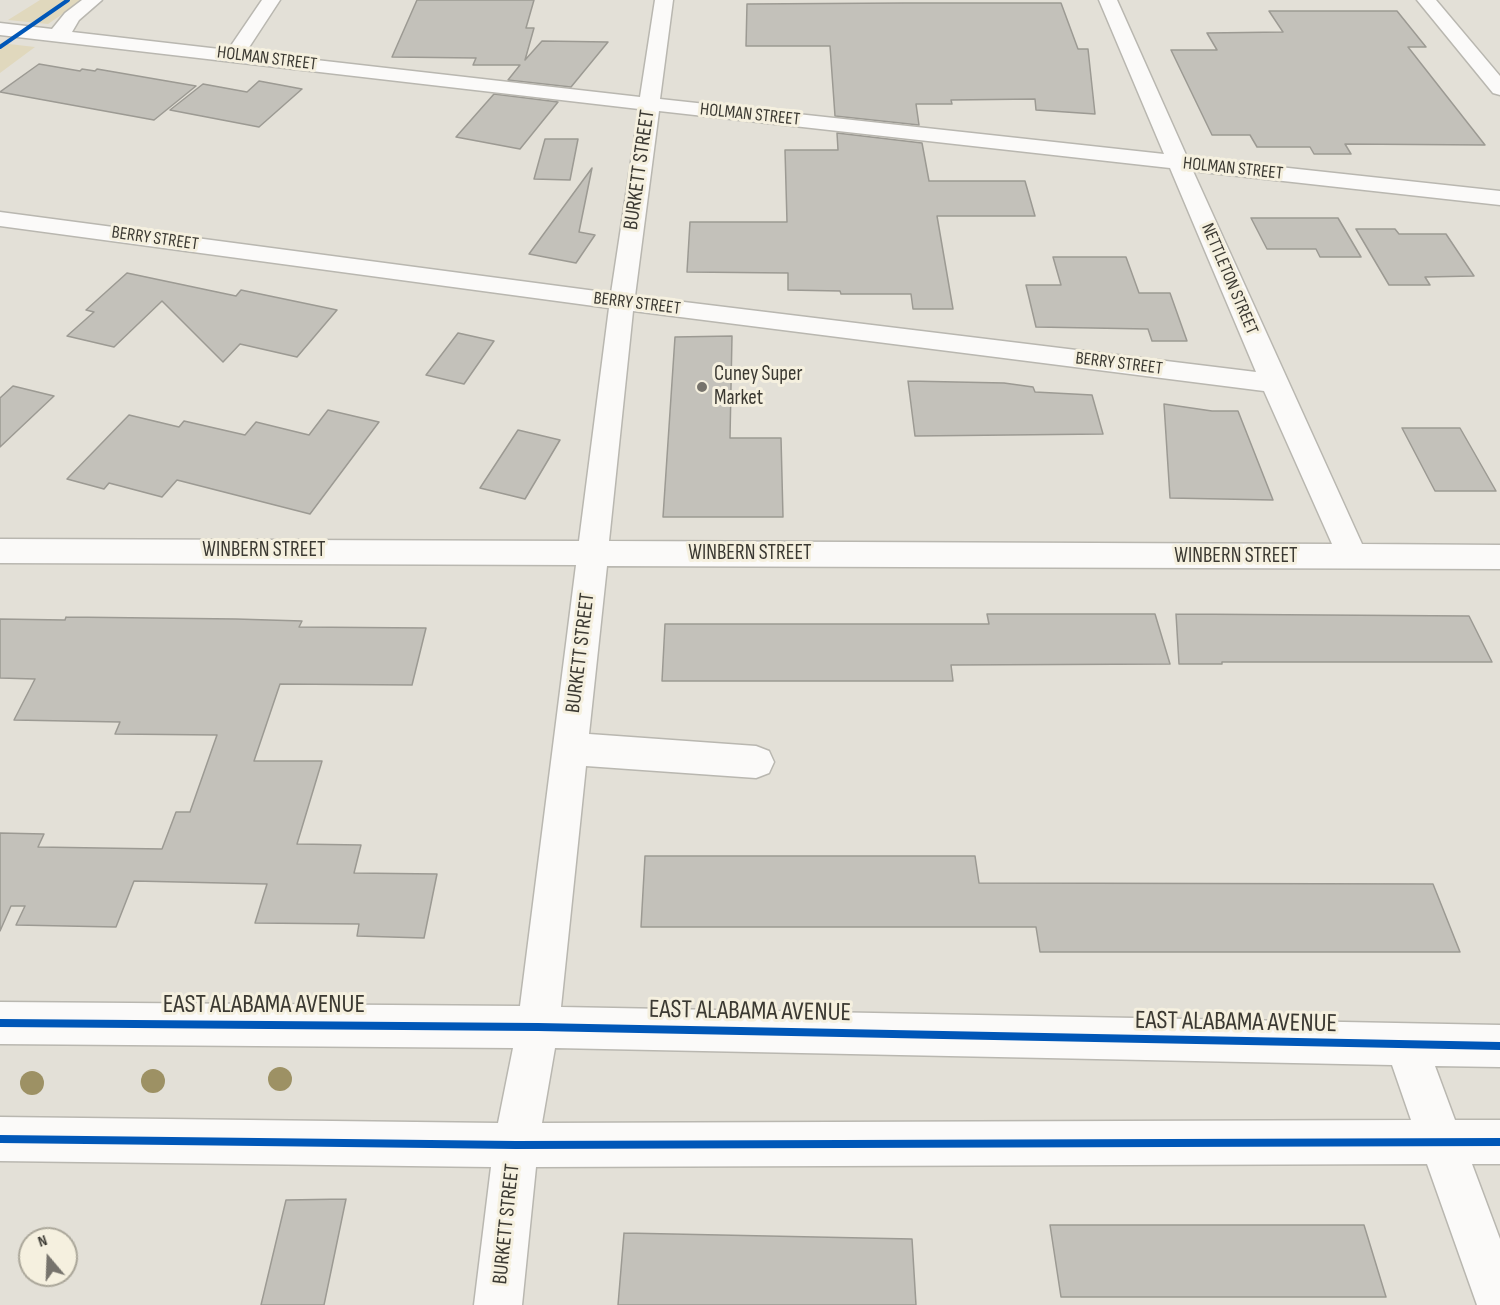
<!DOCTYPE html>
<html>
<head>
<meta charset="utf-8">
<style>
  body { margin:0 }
  #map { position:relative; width:1500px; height:1305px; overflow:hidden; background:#e3e0d7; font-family:"Sofia Sans Condensed",sans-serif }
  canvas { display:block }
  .north { position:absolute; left:18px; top:1227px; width:60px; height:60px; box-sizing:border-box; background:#f5f0df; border:2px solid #aba79a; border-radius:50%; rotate:341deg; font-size:16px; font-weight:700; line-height:24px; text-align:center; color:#3b3932 }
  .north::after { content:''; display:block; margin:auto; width:21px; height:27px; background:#76736c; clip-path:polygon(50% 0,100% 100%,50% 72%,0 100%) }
</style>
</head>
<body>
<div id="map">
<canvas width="1500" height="1305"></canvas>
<div class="north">N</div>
</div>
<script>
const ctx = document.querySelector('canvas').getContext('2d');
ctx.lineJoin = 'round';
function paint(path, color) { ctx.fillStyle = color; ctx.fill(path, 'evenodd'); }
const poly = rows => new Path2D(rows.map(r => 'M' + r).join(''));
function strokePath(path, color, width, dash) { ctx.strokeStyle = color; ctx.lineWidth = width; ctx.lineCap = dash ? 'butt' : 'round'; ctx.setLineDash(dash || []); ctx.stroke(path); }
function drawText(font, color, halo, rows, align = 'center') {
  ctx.font = font + ' "Sofia Sans Condensed",sans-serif'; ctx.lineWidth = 6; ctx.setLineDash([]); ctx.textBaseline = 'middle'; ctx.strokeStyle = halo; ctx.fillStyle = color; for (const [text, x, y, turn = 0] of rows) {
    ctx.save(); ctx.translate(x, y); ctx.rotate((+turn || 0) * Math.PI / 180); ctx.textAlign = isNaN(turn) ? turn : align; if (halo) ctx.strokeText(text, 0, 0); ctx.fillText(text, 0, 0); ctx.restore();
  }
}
const green = poly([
  [40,0,83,0,48,24,8,20],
  [0,43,35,47,0,73]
]);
const building = poly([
  [417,0,534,0,526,28,534,28,525,60,542,41,608,42,571,87,508,80,520,65,473,65,476,58,392,57,417,0],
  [904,3,1061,3,1078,49,1088,49,1095,114,1036,110,1035,99,951,100,952,104,916,104,919,125,835,116,830,46,746,46,747,4,904,3],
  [1269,11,1397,11,1426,47,1408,47,1485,145,1345,144,1351,154,1314,154,1310,147,1257,147,1250,135,1212,135,1171,50,1217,50,1207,33,1283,32,1269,11],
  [39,64,80,71,82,69,95,71,97,69,196,86,154,120,0,92,39,64],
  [259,81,302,89,259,127,170,110,203,84,247,92,259,81],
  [494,94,558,102,520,149,456,137,494,94],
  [837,133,922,143,929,181,1025,181,1035,216,937,216,953,309,913,309,911,294,841,294,840,291,788,290,788,273,687,272,690,222,787,222,785,150,838,150,837,133],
  [545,139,578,139,570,180,534,179,545,139],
  [592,168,579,232,595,235,576,263,529,254,592,168],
  [1251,218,1338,218,1361,257,1320,257,1316,249,1267,249,1251,218],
  [1356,229,1395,229,1399,234,1446,234,1474,276,1425,277,1430,285,1389,285,1356,229],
  [1053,257,1126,257,1139,293,1170,293,1187,341,1152,341,1148,329,1036,327,1026,285,1061,285,1053,257],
  [127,273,236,296,241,290,337,310,297,357,240,344,223,362,162,301,114,347,67,336,94,312,86,310,127,273],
  [458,333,494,341,464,384,426,375,458,333],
  [732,336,730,438,781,438,783,517,663,517,675,337,732,336],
  [908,381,1004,383,1033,387,1035,392,1092,395,1103,434,915,436,908,381],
  [13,386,54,396,0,447,0,398,13,386],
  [1164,404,1212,411,1238,411,1273,500,1170,498,1164,404],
  [328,410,379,422,310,514,177,480,162,497,109,483,104,489,67,479,129,415,179,427,184,421,245,435,256,422,309,435,328,410],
  [1402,428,1460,428,1496,491,1435,491,1402,428],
  [518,430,560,440,525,499,480,488,518,430],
  [987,614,1155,614,1170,664,951,665,953,681,662,681,665,624,989,624,987,614],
  [1176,614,1469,616,1492,662,1222,662,1222,664,1179,664,1176,614],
  [66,617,236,619,302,621,299,627,426,628,412,685,280,684,254,761,322,761,297,844,361,845,354,873,437,874,424,938,357,936,359,924,255,923,267,884,134,881,116,927,16,925,25,906,11,906,0,931,0,833,44,834,38,847,162,849,176,812,190,812,217,735,115,734,120,722,14,720,35,679,0,678,0,619,65,620,66,617],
  [645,856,975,856,979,883,1433,884,1460,952,1040,952,1036,927,641,927,645,856],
  [346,1199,324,1305,261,1305,286,1200,346,1199],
  [1050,1225,1364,1225,1386,1297,1061,1297,1050,1225],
  [624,1233,912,1239,916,1305,618,1305,624,1233]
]);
const minor = poly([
  [82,0,102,0,79,20,72,32,228,50,262,0,280,0,246,52,640,97,655,0,673,0,660,99,1164,154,1099,0,1117,0,1187,157,1500,191,1500,205,1193,171,1362,544,1500,545,1500,569,607,566,589,734,756,746,769,751,774,762,769,773,756,778,586,766,561,1007,1500,1025,1500,1067,1435,1066,1455,1120,1500,1120,1500,1164,1472,1164,1500,1239,1500,1305,1477,1305,1427,1164,536,1167,522,1305,474,1305,491,1167,0,1161,0,1117,498,1123,513,1048,0,1044,0,1002,520,1006,576,565,0,563,0,539,579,541,609,308,0,226,0,212,611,293,639,109,0,35,0,23,52,29,65,13,82,0],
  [659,111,1170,168,1256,372,635,296,659,111],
  [633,311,1264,391,1332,544,609,541,633,311],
  [555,1048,1392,1065,1411,1120,542,1123,555,1048],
  [1417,0,1436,0,1500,76,1500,95,1493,93,1417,0]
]);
const cyclewayFar1 = poly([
  [0,47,68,0]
]);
const cycleway = poly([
  [0,1023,538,1027,1500,1046],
  [0,1139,516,1145,1500,1142]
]);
const trees = [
  [280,1079],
  [153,1081],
  [32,1083]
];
const markers = [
  [702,387,6,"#76736c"]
];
const farStreetnames = [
  ["HOLMAN STREET",267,59,7],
  ["HOLMAN STREET",750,115,6],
  ["HOLMAN STREET",1233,169,6],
  ["BERRY STREET",155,239,8],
  ["NETTLETON STREET",1229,279,67],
  ["BERRY STREET",637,304,7],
  ["BERRY STREET",1119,364,7]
];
const streetNames = [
  ["BURKETT STREET",640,170,-82],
  ["WINBERN STREET",264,551],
  ["WINBERN STREET",750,554],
  ["WINBERN STREET",1236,557],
  ["BURKETT STREET",581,653,-83],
  ["BURKETT STREET",507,1224,-84]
];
const poiNames = [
  ["Cuney Super",714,375],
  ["Market",714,399]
];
const nearStreetnames = [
  ["EAST ALABAMA AVENUE",264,1005],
  ["EAST ALABAMA AVENUE",750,1012,1],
  ["EAST ALABAMA AVENUE",1236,1023,1]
];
paint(green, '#e0d8bd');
paint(building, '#c3c1ba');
strokePath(building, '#9c9a93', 1.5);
strokePath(minor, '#b9b7b0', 3);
paint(minor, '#fbfaf9');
strokePath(cyclewayFar1, '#0057b8', 4);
strokePath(cycleway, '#0057b8', 8);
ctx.fillStyle = '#9d9164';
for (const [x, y] of trees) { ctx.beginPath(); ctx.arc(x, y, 12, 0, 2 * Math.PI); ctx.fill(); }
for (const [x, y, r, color] of markers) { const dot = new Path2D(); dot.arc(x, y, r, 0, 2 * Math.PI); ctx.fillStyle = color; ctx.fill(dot); strokePath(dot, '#f5f0df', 2); }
drawText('18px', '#3b3932', '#f5f0df', farStreetnames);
drawText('21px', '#3b3932', '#f5f0df', streetNames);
drawText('21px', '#3b3932', '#f5f0df', poiNames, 'left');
drawText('26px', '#3b3932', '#f5f0df', nearStreetnames);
</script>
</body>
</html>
